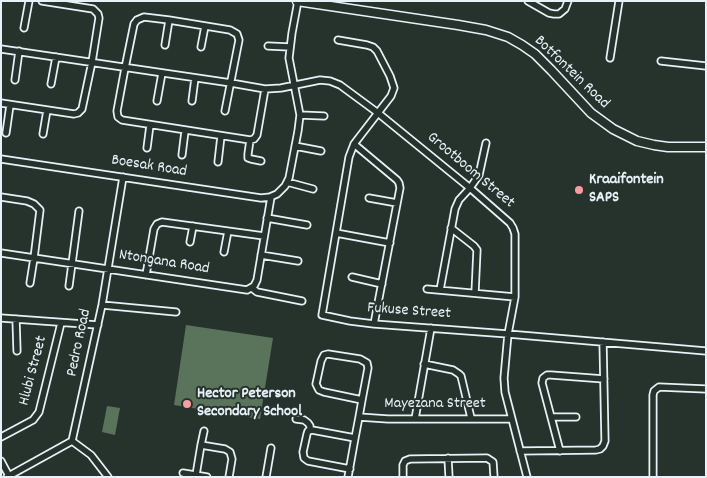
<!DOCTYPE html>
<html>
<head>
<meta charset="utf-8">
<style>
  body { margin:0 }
  #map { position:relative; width:707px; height:478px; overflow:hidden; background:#26332d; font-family:Dekko,sans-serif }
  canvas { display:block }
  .frame { position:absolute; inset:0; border:2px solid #e8f1f8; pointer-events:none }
</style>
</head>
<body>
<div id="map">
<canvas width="707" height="478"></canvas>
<div class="frame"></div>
</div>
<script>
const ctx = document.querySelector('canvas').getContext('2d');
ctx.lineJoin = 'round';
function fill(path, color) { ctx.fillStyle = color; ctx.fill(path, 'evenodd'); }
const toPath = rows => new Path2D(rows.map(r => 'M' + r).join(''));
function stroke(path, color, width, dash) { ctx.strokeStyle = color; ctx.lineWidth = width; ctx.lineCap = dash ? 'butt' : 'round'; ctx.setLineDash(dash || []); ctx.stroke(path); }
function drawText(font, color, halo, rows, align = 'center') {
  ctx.font = font + ' Dekko,sans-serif'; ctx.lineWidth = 4; ctx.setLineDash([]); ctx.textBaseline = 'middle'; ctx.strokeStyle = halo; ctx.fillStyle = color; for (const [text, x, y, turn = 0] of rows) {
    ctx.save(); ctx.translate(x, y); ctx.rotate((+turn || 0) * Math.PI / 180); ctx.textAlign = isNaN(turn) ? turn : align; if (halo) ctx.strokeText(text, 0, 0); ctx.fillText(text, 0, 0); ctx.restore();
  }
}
fill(toPath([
  [186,325,273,338,260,419,174,405],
  [107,406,120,408,115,435,102,432]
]), '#59745a');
const street = toPath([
  [528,1,549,13,554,14,559,14,565,9,568,1],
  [24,28,29,1],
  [338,40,367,45,373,47,377,51,390,76,394,88,391,96,354,144,349,157,322,315,350,321,374,324,508,334,706,351],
  [165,45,169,20],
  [268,46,290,47],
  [201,47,205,26],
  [1,49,231,83,265,89,281,88,320,80,330,81,340,85,378,113,470,188,510,223,513,228,515,234,515,297,508,334,504,378,505,392,527,477],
  [610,58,619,1],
  [661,61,706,66],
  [15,80,19,51],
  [51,84,56,57],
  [157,101,162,73],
  [192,101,195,78],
  [1,103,74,114,78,113,82,109,92,62,99,18,98,14,93,9,42,1],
  [225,111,239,40,237,34,230,30,169,20,144,17,137,20,134,24,125,68,117,111,118,117,122,120,250,140,254,139,257,135,265,89],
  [300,115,324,116],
  [6,133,10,105],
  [43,134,47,110],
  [250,140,248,154,248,158,251,159,261,161],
  [354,144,397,180,399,183,400,188,374,324],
  [295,146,321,151],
  [147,148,150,125],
  [182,155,185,131],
  [1,159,261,198,270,197,277,194,285,186,289,178,298,131,300,115,289,58,292,33,298,1],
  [218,162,221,136],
  [287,182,313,189],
  [1,197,27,201,34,204,40,210,34,258,30,283],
  [369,198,397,203],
  [267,218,307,225],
  [451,228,474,246,477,250,475,293],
  [336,233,390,243],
  [190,242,193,226],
  [224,252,228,231],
  [1,253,247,290,254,286,257,280,271,197],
  [261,255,298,261],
  [146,275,154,229,157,224,162,222,264,236],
  [352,277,382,284],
  [69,286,79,211],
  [252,288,257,292,302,301],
  [427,289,515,297],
  [440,290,455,209,459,200,470,188,479,175,486,143],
  [102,305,176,312],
  [1,318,98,325],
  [16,319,17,351],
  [424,364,453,370,459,374,461,376,471,418],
  [359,417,388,419,511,419],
  [551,417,576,417],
  [296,419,304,420,308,423,310,426,310,430],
  [415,419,431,328],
  [1,437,33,420,39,412,61,323],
  [72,441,91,455,108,477],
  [201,445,204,431],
  [520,451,596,450,600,449,603,446,605,441,603,342],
  [560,451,542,383,543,378,547,375,551,375,604,379],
  [448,458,449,477],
  [1,461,9,476],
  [350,469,308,461,304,458,303,452,307,434,308,431,312,430,355,438],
  [183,473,207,477],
  [196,475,201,445,225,449,230,452,232,459,229,477],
  [7,477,72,441,102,305,123,177],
  [266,477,271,448],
  [348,477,355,438,359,417,362,400,368,368,367,363,360,359,328,354,324,355,321,361,316,384,319,390,324,392,362,400],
  [403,477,403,465,405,461,410,459,487,458,493,462,494,477],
  [653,477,653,395,654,391,659,387,706,389]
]);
const secondary = toPath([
  [297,1,458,25,486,30,508,37,522,45,535,54,551,70,591,113,613,129,637,141,654,145,668,147,706,147]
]);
stroke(street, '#e8f1f8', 9);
stroke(secondary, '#e8f1f8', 11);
stroke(street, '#26332d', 5.5);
stroke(secondary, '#26332d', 8);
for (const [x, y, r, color] of [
  [579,190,5,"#ff9aa2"],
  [187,404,5,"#ff9aa2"]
]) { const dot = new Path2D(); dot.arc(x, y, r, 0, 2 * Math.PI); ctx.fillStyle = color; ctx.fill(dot); stroke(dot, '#26332d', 2); }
drawText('16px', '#e8f1f8', '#26332d', [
  ["Botfontein Road",571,73,44],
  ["Boesak Road",149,167,9],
  ["Grootboom Street",470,171,40],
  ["Ntongana Road",164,263,9],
  ["Fukuse Street",409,312,4],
  ["Pedro Road",80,343,-78],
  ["Hlubi Street",34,371,-75],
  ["Mayezana Street",435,405]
]);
drawText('bold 16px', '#e8f1f8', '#26332d', [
  ["Kraaifontein",589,181],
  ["SAPS",589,199],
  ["Hector Peterson",197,395],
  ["Secondary School",197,413]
], 'left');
</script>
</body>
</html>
